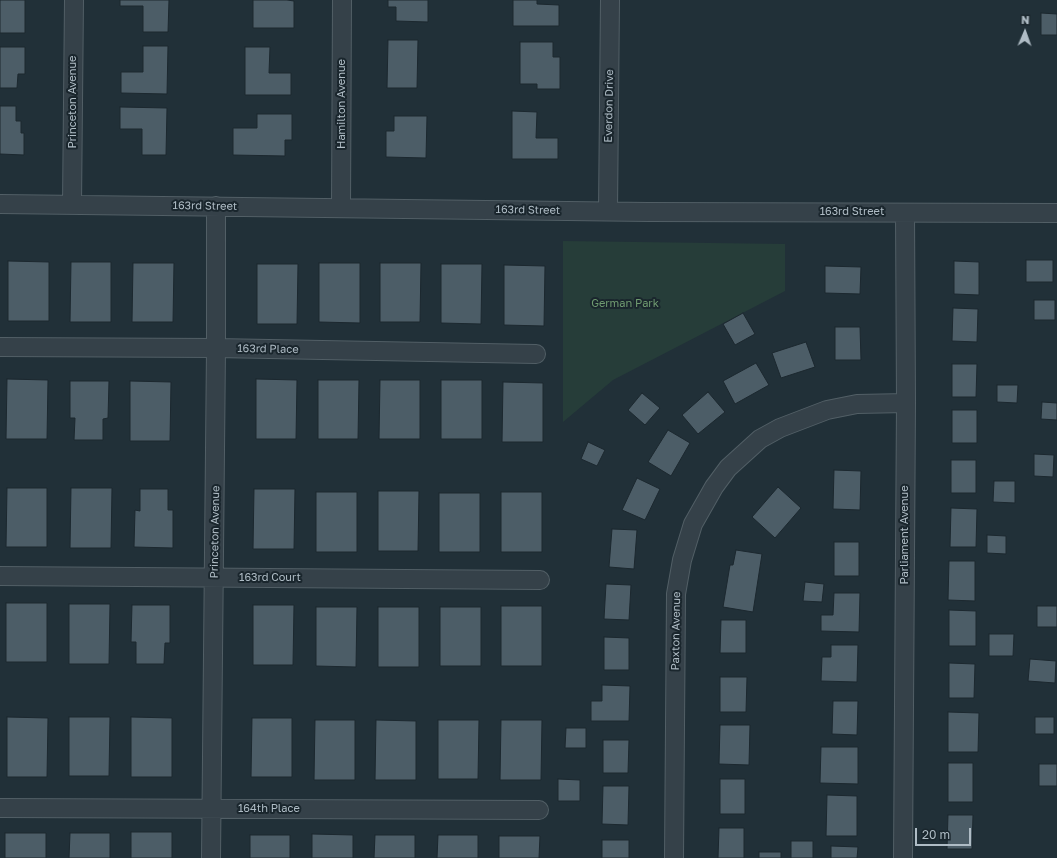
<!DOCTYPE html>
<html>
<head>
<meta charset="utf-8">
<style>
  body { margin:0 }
  #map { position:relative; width:1057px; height:858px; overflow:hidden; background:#213038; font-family:"Golos Text",sans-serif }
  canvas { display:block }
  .north { position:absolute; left:1005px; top:12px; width:40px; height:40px; -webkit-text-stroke:3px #1a262d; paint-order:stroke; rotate:2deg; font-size:11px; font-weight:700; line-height:16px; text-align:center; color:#afbcc5 }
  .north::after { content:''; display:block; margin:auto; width:14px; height:18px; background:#afbcc5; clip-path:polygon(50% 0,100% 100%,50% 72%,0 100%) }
  .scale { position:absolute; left:915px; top:828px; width:56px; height:18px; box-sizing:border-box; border:2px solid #afbcc5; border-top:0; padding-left:5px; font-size:12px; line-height:14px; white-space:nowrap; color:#afbcc5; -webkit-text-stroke:3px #1a262d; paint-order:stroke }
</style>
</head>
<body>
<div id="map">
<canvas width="1057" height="858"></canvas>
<div class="north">N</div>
<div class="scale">20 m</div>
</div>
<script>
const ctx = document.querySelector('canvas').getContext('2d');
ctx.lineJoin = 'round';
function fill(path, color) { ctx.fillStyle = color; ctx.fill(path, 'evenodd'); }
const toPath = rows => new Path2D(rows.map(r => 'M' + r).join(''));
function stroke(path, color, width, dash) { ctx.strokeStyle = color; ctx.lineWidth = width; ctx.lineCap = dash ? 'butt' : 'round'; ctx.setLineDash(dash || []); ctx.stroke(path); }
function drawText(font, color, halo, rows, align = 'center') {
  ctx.font = font + ' "Golos Text",sans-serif'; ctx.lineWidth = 4; ctx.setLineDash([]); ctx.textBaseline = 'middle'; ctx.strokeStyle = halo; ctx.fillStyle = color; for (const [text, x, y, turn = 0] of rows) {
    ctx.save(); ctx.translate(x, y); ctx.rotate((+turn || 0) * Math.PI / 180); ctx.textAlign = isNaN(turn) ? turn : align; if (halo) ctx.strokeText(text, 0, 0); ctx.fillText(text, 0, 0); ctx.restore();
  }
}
fill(toPath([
  [563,241,785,244,785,291,613,380,563,422]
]), '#263d39');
const building = toPath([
  [0,0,25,0,25,33,0,33,0,0],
  [120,0,169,0,168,32,143,32,143,6,120,6,120,0],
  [253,0,287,0,294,1,294,28,253,28,253,0],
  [388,0,428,0,428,22,396,21,396,7,388,7,388,0],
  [513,0,537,0,537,4,559,5,559,26,513,26,513,0],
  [1041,13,1057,14,1057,35,1041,35,1041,13],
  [388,40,418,40,417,88,387,88,388,40],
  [520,42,553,42,553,57,560,57,560,89,537,89,537,84,520,84,520,42],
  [143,46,168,46,167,94,121,93,121,72,143,72,143,46],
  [0,47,25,47,25,74,18,74,17,88,0,88,0,47],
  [245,47,270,47,269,73,291,73,291,95,245,95,245,47],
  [0,106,16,106,16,121,21,121,21,133,24,133,24,155,0,154,0,106],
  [120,107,167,108,166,155,142,155,142,129,120,129,120,107],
  [512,111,537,112,536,138,558,138,558,159,512,159,512,111],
  [257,114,292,114,292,140,285,140,285,156,233,155,233,128,257,128,257,114],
  [394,116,427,116,426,158,386,157,386,131,394,131,394,116],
  [1026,260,1053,260,1053,282,1026,282,1026,260],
  [8,261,49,262,49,321,8,321,8,261],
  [954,261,979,262,979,295,954,294,954,261],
  [71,262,111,262,111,322,70,322,71,262],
  [133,263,174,263,173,322,132,322,133,263],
  [319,263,360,263,360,323,319,322,319,263],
  [380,263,421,263,420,322,380,322,380,263],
  [257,264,298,264,297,324,257,324,257,264],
  [441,264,482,264,481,324,441,323,441,264],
  [504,265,545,266,544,326,504,325,504,265],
  [825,266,861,267,860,294,825,293,825,266],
  [1034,300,1055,300,1055,320,1034,320,1034,300],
  [953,308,978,309,977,342,952,341,953,308],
  [743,313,755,334,735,345,723,324,743,313],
  [835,327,860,327,861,360,835,360,835,327],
  [806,342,815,367,781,378,772,353,806,342],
  [756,363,769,385,735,404,723,381,756,363],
  [952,364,977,364,976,397,952,397,952,364],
  [7,379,48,380,47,439,6,439,7,379],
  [256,379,297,380,296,439,256,439,256,379],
  [318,380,359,380,358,439,318,439,318,380],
  [380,380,420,380,420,439,379,439,380,380],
  [441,380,482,380,482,439,441,439,441,380],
  [70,381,109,381,108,418,103,419,103,440,74,440,75,418,70,418,70,381],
  [130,381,171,382,170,441,130,441,130,381],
  [503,382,543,383,543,442,502,442,503,382],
  [997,385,1018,385,1017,403,997,402,997,385],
  [708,392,725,412,698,434,682,415,708,392],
  [642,393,660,408,645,425,628,410,642,393],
  [1042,402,1057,403,1057,420,1041,419,1042,402],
  [952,410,977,410,977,443,952,443,952,410],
  [668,430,690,443,671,476,648,462,668,430],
  [588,442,605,450,597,466,581,459,588,442],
  [1034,454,1054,455,1053,477,1034,476,1034,454],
  [951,460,976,460,976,493,951,493,951,460],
  [834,470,861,471,860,510,833,509,834,470],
  [637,478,660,489,645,520,622,510,637,478],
  [994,481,1015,481,1015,503,993,502,994,481],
  [778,487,801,508,775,538,752,517,778,487],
  [7,488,47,488,47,547,6,547,7,488],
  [71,488,112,488,111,548,70,548,71,488],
  [140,489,168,489,168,510,173,510,173,548,134,547,135,510,140,511,140,489],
  [254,489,295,489,294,549,253,549,254,489],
  [378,491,419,491,418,551,378,551,378,491],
  [316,492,357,492,357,552,316,552,316,492],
  [501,492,542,492,542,552,501,552,501,492],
  [439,493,480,493,480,552,439,552,439,493],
  [951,508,977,509,976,547,950,547,951,508],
  [612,529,637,530,634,569,609,567,612,529],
  [987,535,1006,536,1006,554,987,553,987,535],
  [834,542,859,542,859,576,834,576,834,542],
  [736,550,762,554,753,612,723,607,730,565,733,565,736,550],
  [949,561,975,561,975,601,948,600,949,561],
  [805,582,824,584,822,602,803,601,805,582],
  [606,584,631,585,629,620,604,619,606,584],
  [834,593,860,593,859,632,821,631,821,615,833,615,834,593],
  [6,603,47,603,47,662,6,662,6,603],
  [69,604,110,604,109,664,69,664,69,604],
  [132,605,170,605,170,643,165,643,164,664,136,664,136,642,131,642,132,605],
  [253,605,294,605,293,665,253,665,253,605],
  [501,606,542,606,542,666,501,666,501,606],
  [1037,606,1057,606,1057,627,1037,627,1037,606],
  [316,607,357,607,356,667,316,666,316,607],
  [378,607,419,607,419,667,378,667,378,607],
  [440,607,481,607,481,666,440,666,440,607],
  [949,610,976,611,976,646,949,646,949,610],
  [721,620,746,620,746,653,720,653,721,620],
  [989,634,1014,634,1013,656,989,656,989,634],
  [604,637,629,638,629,670,604,670,604,637],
  [831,645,858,645,857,682,821,681,822,657,831,657,831,645],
  [1030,659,1056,661,1055,683,1028,681,1030,659],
  [949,663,975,664,974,698,949,698,949,663],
  [720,677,747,677,746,712,720,712,720,677],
  [602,685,630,686,629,721,591,721,591,701,602,701,602,685],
  [833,701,858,701,857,735,832,734,833,701],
  [948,712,979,713,978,752,948,752,948,712],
  [7,717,48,718,47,777,7,777,7,717],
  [69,717,110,717,109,776,69,776,69,717],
  [131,717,172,718,172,777,131,777,131,717],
  [1035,717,1054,717,1054,734,1035,734,1035,717],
  [252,718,292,718,292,777,251,777,252,718],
  [315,720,355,720,355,780,314,780,315,720],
  [376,720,416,721,416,780,375,780,376,720],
  [438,720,479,720,478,779,438,779,438,720],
  [501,720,542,720,541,780,500,780,501,720],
  [720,725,750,725,749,765,719,764,720,725],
  [566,728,586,728,586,748,565,748,566,728],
  [603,740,629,740,628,773,603,773,603,740],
  [821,747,858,747,858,784,820,783,821,747],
  [948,763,973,763,973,802,948,802,948,763],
  [1039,764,1057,764,1057,786,1039,786,1039,764],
  [558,779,580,780,580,801,558,801,558,779],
  [720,779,745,779,745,814,720,814,720,779],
  [603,786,629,786,628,825,602,824,603,786],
  [827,795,857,796,857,836,826,836,827,795],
  [948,815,973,815,972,849,947,849,948,815],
  [719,828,744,828,744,858,718,858,719,828],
  [131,832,172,832,172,858,131,858,131,832],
  [5,833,46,833,46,858,5,858,5,833],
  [70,833,110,833,110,858,69,858,70,833],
  [312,834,353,835,353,858,312,858,312,834],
  [250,835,290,835,290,858,250,858,250,835],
  [375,835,415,835,415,858,374,858,375,835],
  [438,835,478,835,478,858,437,858,438,835],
  [499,836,540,836,539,858,499,858,499,836],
  [602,840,629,840,629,858,602,858,602,840],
  [791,841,813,841,813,858,791,858,791,841],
  [831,846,858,847,857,858,831,858,831,846],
  [759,852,781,852,781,858,759,858,759,852]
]);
fill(building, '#4c5d67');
stroke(building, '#1c282f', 1);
const minor = toPath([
  [0,204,648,212,1057,213],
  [72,205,74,0],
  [341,208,342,0],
  [608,211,610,0],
  [0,347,216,348,536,354],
  [0,576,540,580],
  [0,808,539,810],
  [211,858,216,348,216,206],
  [674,858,676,594,682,560,693,524,714,487,728,468,760,439,780,428,827,410,857,404,906,403],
  [903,858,906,403,905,213]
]);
stroke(minor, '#525f66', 20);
stroke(minor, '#354149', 18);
drawText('11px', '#afbcc5', '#1a262d', [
  ["Princeton Avenue",73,102,-90],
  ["Hamilton Avenue",342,104,-90],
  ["Everdon Drive",609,106,-89],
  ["163rd Street",205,206,1],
  ["163rd Street",528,210,1],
  ["163rd Street",852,212],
  ["163rd Place",268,349,1],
  ["Princeton Avenue",215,532,-89],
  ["Parliament Avenue",905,535,-90],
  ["163rd Court",270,578],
  ["Paxton Avenue",676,631,-89],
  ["164th Place",269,809]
]);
drawText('11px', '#6f9a70', '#1a262d', [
  ["German Park",625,304]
]);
</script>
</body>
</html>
